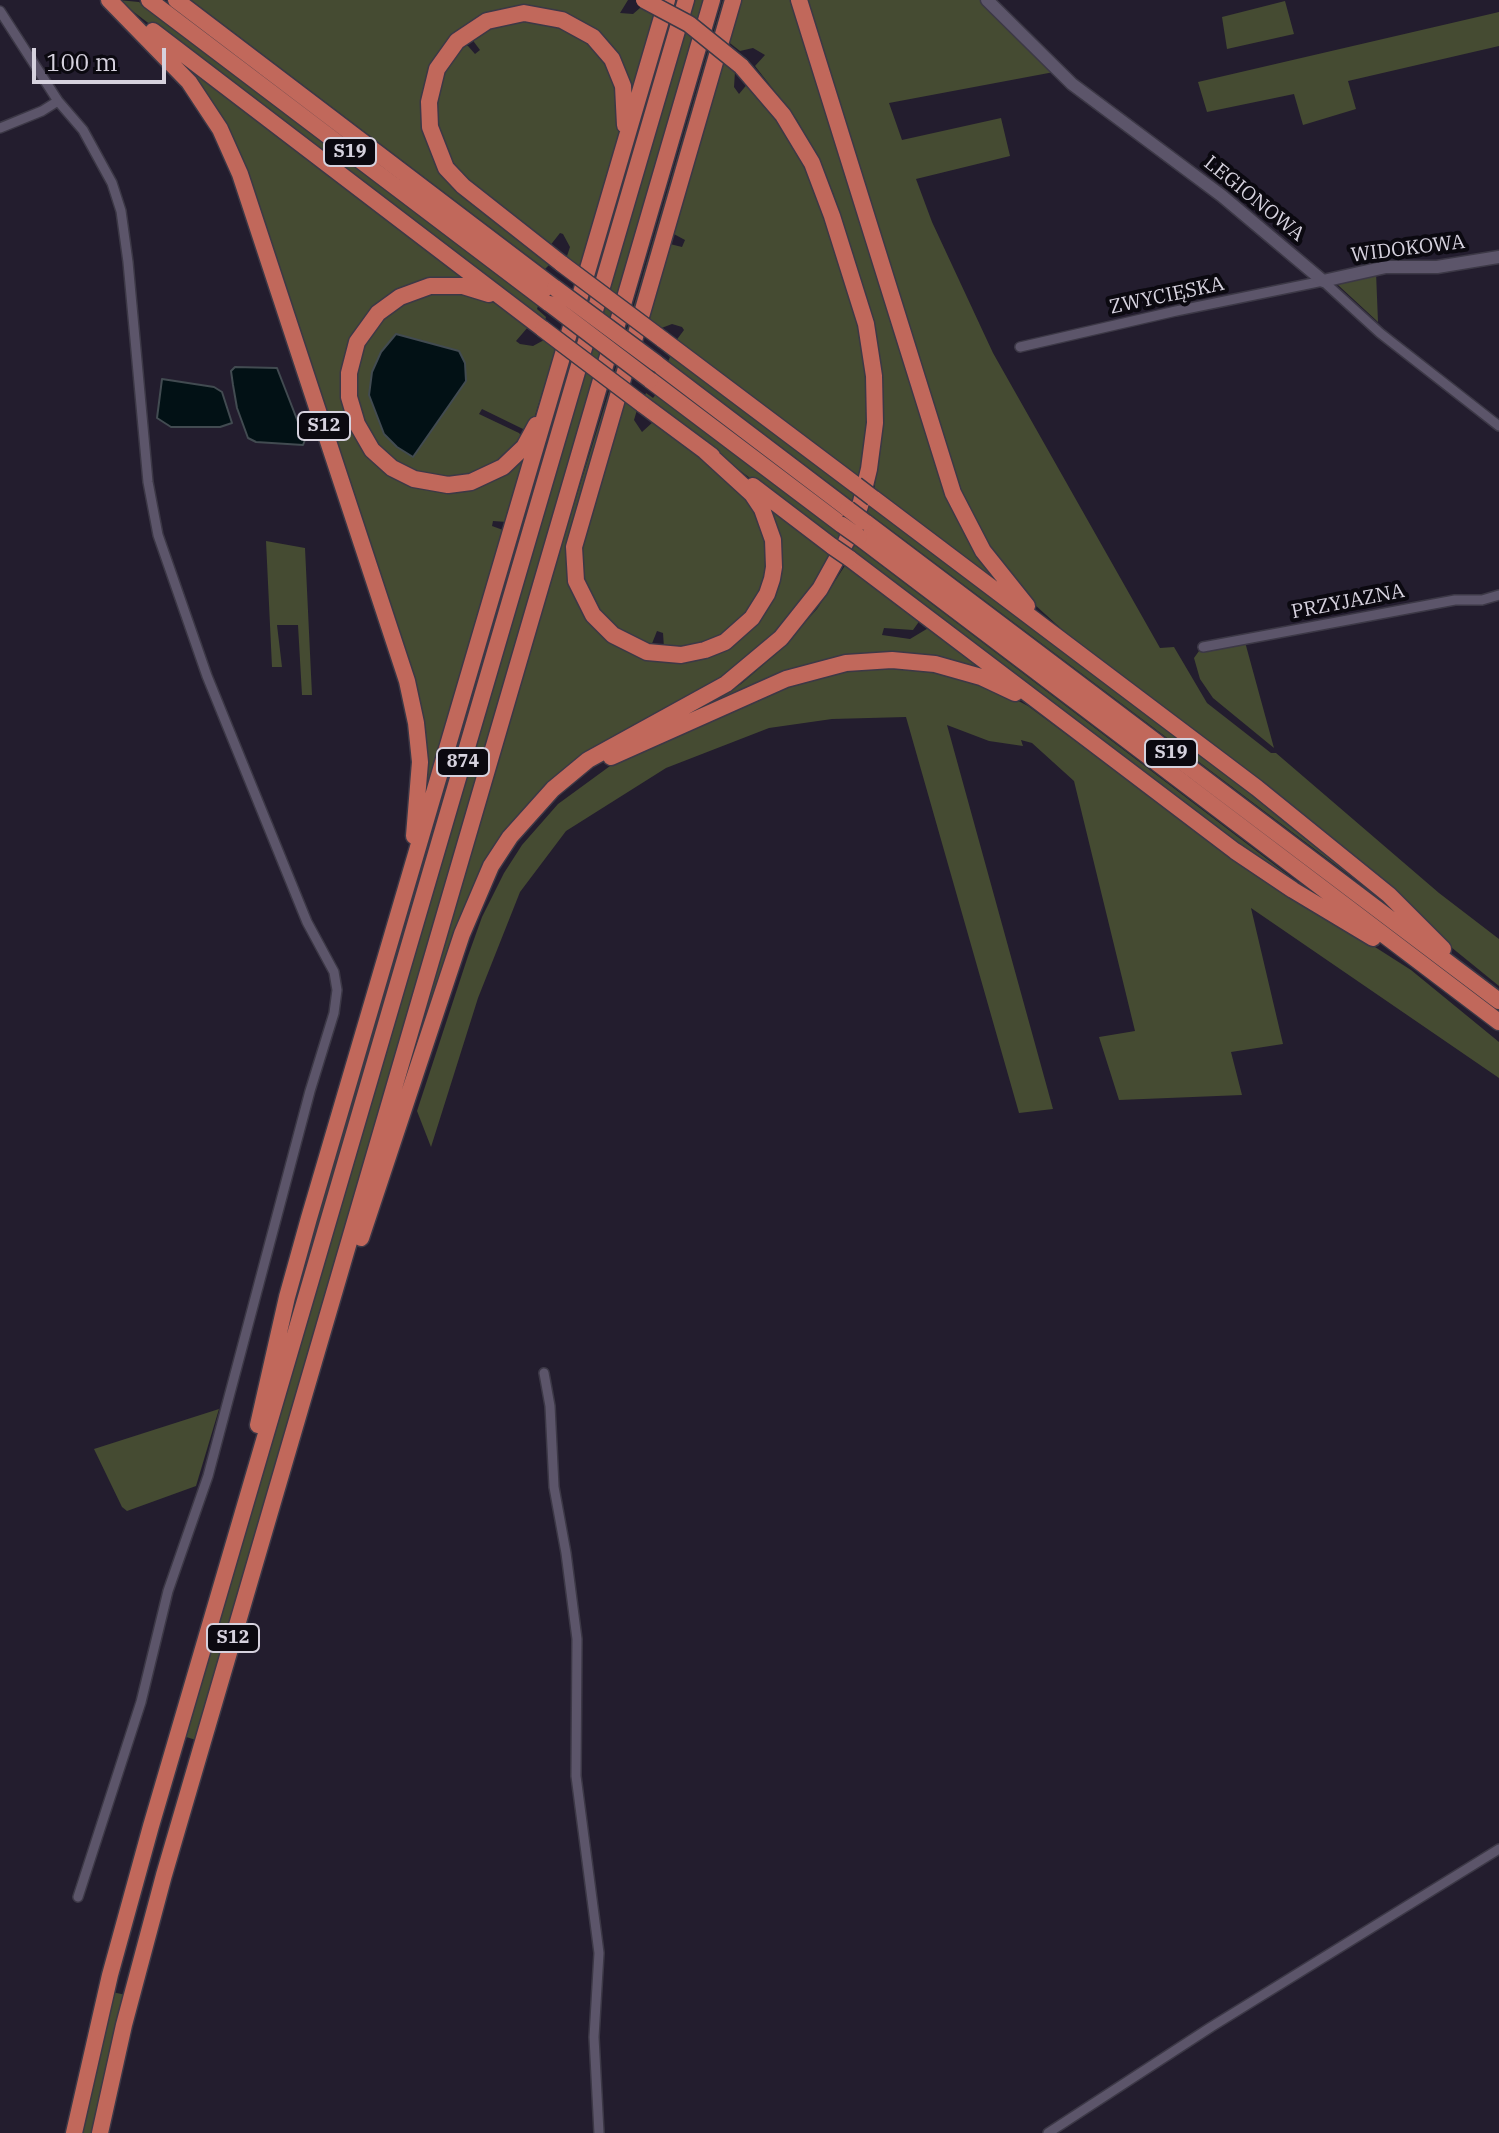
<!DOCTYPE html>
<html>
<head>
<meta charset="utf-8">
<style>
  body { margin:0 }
  #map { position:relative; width:1499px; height:2133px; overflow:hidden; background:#231d2e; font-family:"IBM Plex Serif",serif }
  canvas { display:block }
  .scale { position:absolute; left:32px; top:48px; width:134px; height:36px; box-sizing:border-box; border:4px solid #d6d2de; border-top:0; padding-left:10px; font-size:24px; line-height:28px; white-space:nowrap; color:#d6d2de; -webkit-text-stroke:6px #0b0910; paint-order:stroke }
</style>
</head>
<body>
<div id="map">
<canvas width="1499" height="2133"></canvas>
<div class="scale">100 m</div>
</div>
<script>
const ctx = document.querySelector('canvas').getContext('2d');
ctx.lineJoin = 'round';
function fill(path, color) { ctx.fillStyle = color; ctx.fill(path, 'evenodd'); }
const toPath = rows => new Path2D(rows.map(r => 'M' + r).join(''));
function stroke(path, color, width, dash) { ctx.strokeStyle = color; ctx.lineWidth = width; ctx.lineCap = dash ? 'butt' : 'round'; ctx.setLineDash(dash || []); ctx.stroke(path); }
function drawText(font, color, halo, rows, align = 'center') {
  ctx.font = font + ' "IBM Plex Serif",serif'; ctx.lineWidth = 8; ctx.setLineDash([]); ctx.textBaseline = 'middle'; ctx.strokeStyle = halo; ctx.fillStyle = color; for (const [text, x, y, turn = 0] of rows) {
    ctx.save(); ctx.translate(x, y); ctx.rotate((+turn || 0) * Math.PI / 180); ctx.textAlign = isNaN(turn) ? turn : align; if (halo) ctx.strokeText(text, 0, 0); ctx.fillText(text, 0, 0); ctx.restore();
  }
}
fill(toPath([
  [118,0,139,2,538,306,537,309,546,317,544,324],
  [191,0,628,0,620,13,633,14,640,8,657,16,632,104,616,58,523,8,443,51,430,146,561,268,559,272,549,265,545,269],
  [691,0,708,0,196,1740,183,1736],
  [723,0,729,0,569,550,614,641,704,655,769,598,765,501,834,555,790,619,751,659,690,699,616,735,579,760,517,819,393,1122,538,620,607,398],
  [738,0,796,0,938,463,1010,596,874,493,883,407,881,367,874,320,833,193,822,166,797,120,755,66,765,55,753,48,740,51,726,40],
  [806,0,980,0,1016,33,1054,72,889,103,902,140,1001,118,1010,156,916,179,932,222,993,353,1160,648,1174,647,1207,703,1271,753,1276,753,1439,893,1499,939,1499,986,1078,644,1034,604,1003,568,980,533,961,493],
  [1285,1,1294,34,1227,49,1222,17],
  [1499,12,1499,46,1348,81,1356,109,1303,125,1294,94,1207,112,1198,82],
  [518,18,576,31,602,54,617,84,622,116,619,132,580,269,566,259,570,247,563,234,560,233,549,247,465,182,440,143,434,113,443,71,462,45,468,46,475,54,480,50,474,42,474,35],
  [663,38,568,374,504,580,458,749,283,1347,288,1316],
  [177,56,477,284,399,292,346,365,364,446,444,489,529,449,507,522,493,521,492,526,503,530,424,810,425,764,224,124,208,97],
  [720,58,735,72,734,87,739,94,749,82,760,94,804,163,824,212,864,345,869,412,862,474,859,474,858,481,675,342,684,330,682,327,672,324,659,329,644,318,670,244,682,247,685,240,672,233],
  [1376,272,1378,322,1338,285],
  [451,291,482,297,500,306,528,327,516,341,520,344,533,346,544,340,556,349,532,425,523,429,482,409,479,414,519,433,522,437,522,443,486,470,454,479,426,476,397,464,373,442,357,409,354,374,370,331,377,321,415,296],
  [661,342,1335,855,1414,924,668,362,670,357,659,348],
  [646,393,653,398,656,394,1334,910,1266,868,644,398],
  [622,398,637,410,634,420,642,432,653,422,729,479,754,507,766,535,768,556,765,576,760,595,751,611,727,634,697,647,664,648,663,633,657,631,651,646,618,631,594,605,583,579,581,541],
  [266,541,305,548,312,695,302,695,298,625,277,625,282,667,272,667],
  [846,564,918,618,918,623,913,630,884,628,882,635,910,639,930,627,998,678,881,656,687,716,741,684,778,652,817,609],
  [1245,642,1274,748,1213,698,1200,679,1194,658,1199,651],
  [917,666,996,689,1028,706,1220,848,1411,970,1499,1042,1499,1078,1251,908,1283,1044,1231,1052,1242,1095,1119,1100,1099,1037,1135,1031,1074,781,1032,743,1021,740,1023,746,989,741,947,725,1053,1109,1019,1113,906,717,832,719,769,728,666,768,566,831,520,892,478,998,431,1147,417,1111,468,956,482,917,504,873,522,845,558,804,621,758,781,687,842,669],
  [219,1409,196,1486,127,1511,122,1507,94,1449],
  [112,1992,126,1995,96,2133,81,2133]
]), '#454b32');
const water = toPath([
  [396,334,459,351,465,363,466,381,413,457,397,447,384,434,369,395,372,372,381,352,396,334],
  [235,367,277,368,305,440,303,445,256,442,248,438,237,408,233,385,231,371,235,367],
  [162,379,214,387,222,392,232,423,220,427,171,427,157,418,162,379]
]);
fill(water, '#021115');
stroke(water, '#424b51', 2);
const street = toPath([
  [0,11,58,101,83,130,112,183,121,211,128,262,148,482,158,535,207,676,307,922,334,972,337,990,334,1013,310,1091,208,1476,168,1591,141,1702,78,1897],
  [0,128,42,111,58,101],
  [1020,347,1176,311,1323,281,1380,333,1499,426],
  [1203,647,1455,600,1482,600,1499,595],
  [544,1373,550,1406,554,1487,566,1553,577,1639,576,1776,599,1953,594,2037,599,2133],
  [1048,2133,1211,2027,1499,1849]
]);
const secondary = toPath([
  [987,0,1072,84,1222,196,1323,281,1386,267,1437,267,1499,257]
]);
const highway = toPath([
  [109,0,189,82,220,129,240,174,407,681,416,723,420,762,414,836],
  [149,0,550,304],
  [176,0,555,288],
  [799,0,953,493,983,551,1027,606],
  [153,31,543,329],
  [562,264,463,186,446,168,430,127,429,102,437,69,457,41,487,21,524,13,562,20,593,37,612,59,623,86,625,125],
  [489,294,463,286,430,286,400,297,378,313,357,342,349,373,349,397,357,424,372,450,392,468,414,479,448,485,471,482,503,467,524,447,536,425],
  [662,339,856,485],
  [656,363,848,509],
  [650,380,842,525],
  [642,404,712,456],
  [705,451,752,494,762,509,773,540,774,567,772,579,767,594,752,618,725,642,705,650,681,655,647,652,613,635,593,615,576,581,574,547,733,0],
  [753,486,833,547],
  [873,498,1257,788,1389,895,1443,949],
  [865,522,1499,1001],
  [859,537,1499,1022],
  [849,558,1235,851,1293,890,1373,938],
  [611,757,786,679,846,663,892,660,935,664,981,677,1015,693],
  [361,1238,462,934,491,866,510,837,553,789,588,760,726,684,781,638,820,589,846,542,860,506,869,469,875,423,874,376,866,324,832,216,812,163,783,115,741,66],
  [258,1425,287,1297,309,1218,667,0],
  [74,2133,110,1975,151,1826,686,0],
  [100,2133,124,2025,164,1875,712,0]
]);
stroke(street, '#3c3846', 12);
stroke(secondary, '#3c3846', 15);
stroke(highway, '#3c3846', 19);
stroke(street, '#5c556a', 9);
stroke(secondary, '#5c556a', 12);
stroke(highway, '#c1685b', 16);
const highwayBridge = toPath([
  [644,0,689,24,741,66],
  [562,264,662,339],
  [555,288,656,363],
  [550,304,650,380],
  [543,329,642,404],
  [856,485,873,498],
  [848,509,865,522],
  [842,525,859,537],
  [833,547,849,558]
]);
stroke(highwayBridge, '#3c3846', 19, []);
stroke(highwayBridge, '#c1685b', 16);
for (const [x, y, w] of [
  [350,152,52],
  [324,426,52],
  [1171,753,52],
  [463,762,52],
  [233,1638,52]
]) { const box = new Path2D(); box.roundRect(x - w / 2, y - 14, w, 28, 6); ctx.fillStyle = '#0b0910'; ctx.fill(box); stroke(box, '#d6d2de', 2); }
drawText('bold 18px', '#d6d2de', null, [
  ["S19",350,152],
  ["S12",324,426],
  ["S19",1171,753],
  ["874",463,762],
  ["S12",233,1638]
]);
drawText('20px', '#d6d2de', '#0b0910', [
  ["LEGIONOWA",1254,199,39],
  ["WIDOKOWA",1408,249,-7],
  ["ZWYCIĘSKA",1167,296,-12],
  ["PRZYJAZNA",1348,602,-11]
]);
</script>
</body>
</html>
